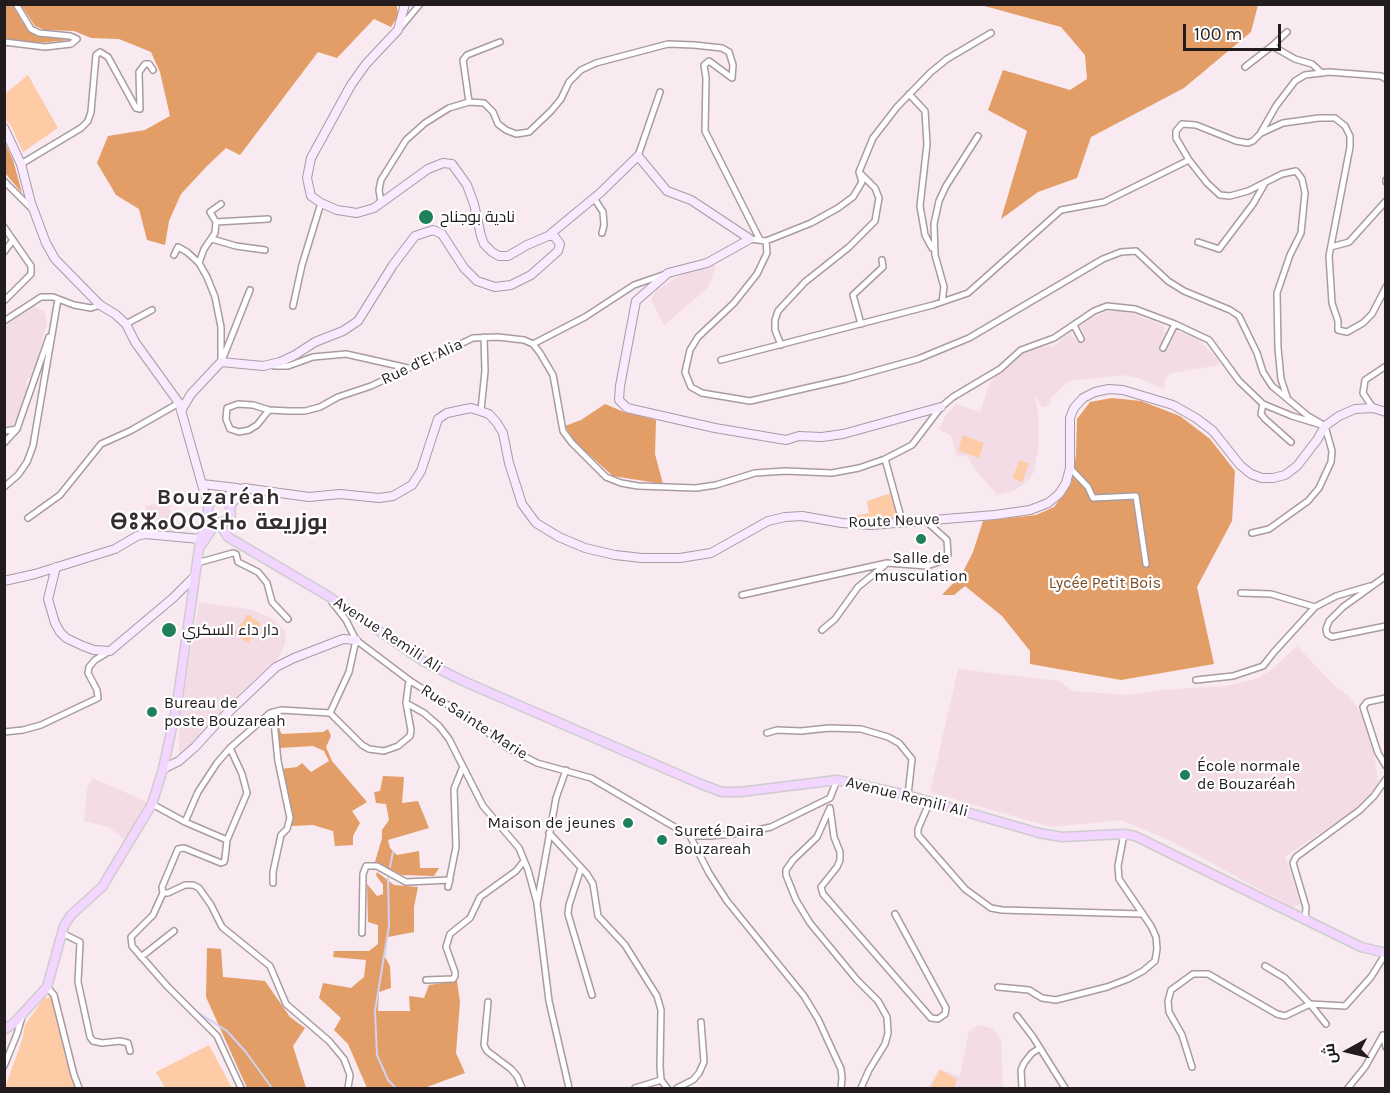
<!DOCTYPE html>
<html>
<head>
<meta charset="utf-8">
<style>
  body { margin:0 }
  #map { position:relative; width:1390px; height:1093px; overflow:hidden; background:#f9e9f0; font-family:Karla,Cairo,sans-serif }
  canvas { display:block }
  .frame { position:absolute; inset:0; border:6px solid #221c1f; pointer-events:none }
  .north { position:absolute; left:1318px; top:1021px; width:60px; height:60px; -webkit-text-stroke:4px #fff; paint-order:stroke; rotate:262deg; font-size:16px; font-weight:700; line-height:24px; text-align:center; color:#221c1f }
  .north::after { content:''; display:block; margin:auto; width:21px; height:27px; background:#221c1f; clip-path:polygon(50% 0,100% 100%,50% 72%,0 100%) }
  .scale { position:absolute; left:1183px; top:24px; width:98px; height:27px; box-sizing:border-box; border:3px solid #221c1f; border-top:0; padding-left:8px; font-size:18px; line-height:21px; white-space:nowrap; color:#221c1f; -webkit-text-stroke:4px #fff; paint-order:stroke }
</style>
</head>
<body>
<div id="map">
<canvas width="1390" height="1093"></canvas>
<div class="frame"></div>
<div class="north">ش</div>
<div class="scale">100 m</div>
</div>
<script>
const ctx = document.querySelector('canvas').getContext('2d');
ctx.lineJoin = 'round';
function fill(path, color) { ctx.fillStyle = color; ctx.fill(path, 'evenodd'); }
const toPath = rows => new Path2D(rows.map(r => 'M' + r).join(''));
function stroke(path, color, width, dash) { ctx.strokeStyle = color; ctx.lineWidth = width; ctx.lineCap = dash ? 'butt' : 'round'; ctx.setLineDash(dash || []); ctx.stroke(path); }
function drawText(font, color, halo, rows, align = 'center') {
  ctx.font = font + ' Karla,Cairo,"Noto Sans Tifinagh",sans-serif'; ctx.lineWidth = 4.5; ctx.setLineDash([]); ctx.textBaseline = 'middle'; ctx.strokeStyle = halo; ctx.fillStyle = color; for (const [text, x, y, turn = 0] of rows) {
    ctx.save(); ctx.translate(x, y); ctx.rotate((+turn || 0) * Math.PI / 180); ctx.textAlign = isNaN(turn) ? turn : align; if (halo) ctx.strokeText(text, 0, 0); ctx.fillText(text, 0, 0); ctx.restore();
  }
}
fill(toPath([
  [716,265,708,288,664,325,651,299,657,290,689,270],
  [34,306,44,311,47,322,32,376,28,378,26,382,27,389,18,416,12,426,5,424,4,322,11,316],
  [1123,310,1164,326,1164,332,1170,333,1172,329,1196,338,1219,360,1219,365,1171,373,1165,379,1164,389,1138,378,1122,375,1068,381,1051,398,1049,406,1042,407,1035,395,1038,412,1039,446,1034,472,1027,482,1013,491,997,495,978,473,966,455,957,457,951,436,939,429,946,415,956,404,980,412,989,385,1002,365,1024,351,1040,346,1043,347,1054,346,1070,333,1077,342,1085,337,1080,326,1092,317,1109,311],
  [169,500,170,511,174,512,176,532,145,531,146,506],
  [199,602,253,610,272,619,284,630,286,637,284,646,270,674,179,761,179,724],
  [1297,646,1334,685,1350,697,1363,717,1374,755,1378,782,1371,796,1361,805,1285,857,1301,904,1292,907,1171,841,1121,820,1051,827,930,792,958,669,1059,681,1072,691,1129,695,1162,690,1225,686,1253,680,1270,671],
  [92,778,152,804,130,841,121,837,109,827,84,821,87,790],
  [979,1025,994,1029,1001,1040,1003,1088,928,1088,939,1069,960,1076,969,1031]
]), '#f4dce6');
fill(toPath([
  [28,75,58,128,23,152,12,128,5,118,5,94],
  [963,435,984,443,979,458,958,450],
  [1020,460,1029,464,1022,482,1012,478],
  [891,493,896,511,895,517,871,521,852,521,852,516,869,513,867,501],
  [248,614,261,624,248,643,234,634],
  [52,997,77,1088,5,1088,22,1040,25,1025,44,998],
  [209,1045,232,1088,165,1088,156,1072],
  [940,1070,957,1079,954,1088,930,1088]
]), '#fdcba6');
fill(toPath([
  [4,5,13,5,22,22,36,36,71,40,38,43,5,39],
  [397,5,398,16,391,27,374,19,337,58,318,52,240,155,226,148,207,166,181,194,169,221,165,245,147,240,139,209,116,195,97,163,108,136,145,130,170,116,160,72,151,52,119,39,91,38,74,31,45,30,35,26,21,5],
  [981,5,1258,5,1251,32,1184,88,1091,137,1077,178,1038,192,1001,219,1027,131,988,110,1003,70,1070,90,1087,79,1085,55,1061,27],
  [4,141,13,160,22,193,5,173],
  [1112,398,1141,401,1180,416,1210,439,1235,471,1232,521,1197,587,1214,664,1121,680,1030,664,1030,651,1002,616,965,586,954,595,942,595,962,574,973,552,983,521,1036,515,1054,507,1071,484,1076,455,1077,419,1090,402],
  [605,404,624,412,656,420,655,454,663,484,613,476,575,442,565,426,581,420],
  [276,718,279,718,280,731,282,734,323,732,328,729,331,736,326,747,332,761,367,802,352,811,360,823,353,836,353,845,335,846,333,831,313,825,291,826,292,814,281,769,297,767,302,763,311,772,329,761,324,751,313,746,280,748],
  [383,776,404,777,402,803,418,801,429,828,388,840,390,848,397,855,419,851,420,868,439,868,434,876,402,875,375,862,382,838,382,830,389,820,386,804,376,803,374,792,380,791],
  [377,872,394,885,418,887,414,907,414,932,388,937,385,957,390,966,391,988,379,992,378,1011,410,1011,409,996,424,998,429,985,457,981,460,1002,456,1053,465,1073,424,1088,367,1088,348,1044,334,1030,341,1018,319,998,323,983,351,988,364,977,366,960,333,957,334,951,369,951,378,944,378,925,368,922,367,884,377,896,383,894,383,885,376,875],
  [207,948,221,949,223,977,265,981,290,1017,305,1028,293,1046,306,1088,247,1088,206,997]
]), '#e39d66');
stroke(toPath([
  [390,867,393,852],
  [388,878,389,926,375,1011,377,1055,388,1080,396,1088],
  [194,1010,227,1031,245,1051,272,1088]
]), '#d0d3f3', 2);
const street = toPath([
  [400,28,420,4],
  [4,42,45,47,71,44,77,39,70,36,39,33,31,29,16,4],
  [1272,46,1287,32],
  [1245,67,1272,46,1295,59,1312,64,1322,73],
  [909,94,925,111,927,144,920,206,925,235,932,248],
  [469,102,463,60,467,55,500,42],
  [1261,133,1283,123,1319,118,1335,118,1345,126,1350,136,1350,147,1329,256,1332,303,1338,321,1338,330,1347,332,1363,323,1372,314,1386,287],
  [638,156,660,92],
  [21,164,81,128,88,121,91,112,96,55,100,52,108,57,136,108,140,109,139,72,145,64,149,64,153,70],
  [1386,180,1386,182],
  [4,181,32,209],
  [594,198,603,212,604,225,602,233],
  [381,202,379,190,381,180,406,140,425,123,449,108,469,102,484,103,493,112,498,124,506,130,516,134,529,132,551,111,561,99,569,82,581,70,596,63,668,44,694,45,722,48,729,52,733,65,732,78,709,61,704,65,706,78,705,131,760,240],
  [216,222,268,219],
  [4,227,31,266,31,274,4,301],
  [212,239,236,246,265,250],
  [750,239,766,241,811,223,838,208,853,197,862,182,859,172,873,138,897,107,931,72,947,59,991,33],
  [766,241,767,253,757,274,734,303,698,337,690,350,685,372,691,387,702,393,750,401,846,379,918,359,969,338,1103,259,1121,252,1136,251,1168,281,1184,291,1230,310,1239,316,1257,353,1263,372,1272,386,1308,416,1325,426,1332,451,1331,462,1319,488,1308,501,1269,529,1252,533],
  [1198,242,1219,249,1253,204,1264,185],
  [1331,247,1349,242,1386,201],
  [4,252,13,240],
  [174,255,178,247,187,252,199,263,207,277,215,297,221,327,221,362],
  [199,263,204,249,215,233,216,222,210,212,221,204],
  [942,302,944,287,935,255,934,224,939,201,946,186,978,136],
  [293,306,302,265,321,203],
  [4,321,41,297,53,297,74,305,91,308,100,305],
  [126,324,152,310],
  [861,324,853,295,883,267,882,260],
  [1074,325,1081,339],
  [533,344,585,317,634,285,663,275],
  [781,345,775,330,775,320,778,311,805,282,849,247,875,221,879,198,875,188,860,173],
  [1163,348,1175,324],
  [223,358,250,290],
  [721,360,933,305,968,293,1061,210,1104,202,1189,160],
  [274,366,288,366,313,357,346,354,408,368],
  [1287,397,1281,379,1278,348,1277,293,1290,255,1301,233,1305,193,1302,179,1296,171,1282,174,1248,191,1230,196,1220,195,1207,183,1189,160,1176,138,1176,131,1182,124,1196,125,1236,141,1248,143,1253,141,1260,134,1276,106,1295,81,1305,75,1329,72,1381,76,1386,79],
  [1263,404,1261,414,1265,419,1291,442],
  [1373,408,1363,393,1365,380,1386,366],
  [269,410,257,425,249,430,239,432,230,429,226,419,227,408,238,404,253,405,269,410,289,411,305,411,320,407,338,397,371,386,473,338,498,337,524,340,533,344,540,353,553,375,563,431,572,443,606,477,621,483,638,486,696,488,716,485,755,473,785,471,832,473,859,468,885,459,912,445,941,407,953,397,1000,369,1021,350,1054,338,1094,311,1107,306,1135,309,1175,324,1209,340,1239,381,1263,404,1292,416,1325,426],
  [481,410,485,371,484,337],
  [4,431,17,429,49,337],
  [4,443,17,429],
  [885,459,902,521],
  [1070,468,1088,487,1093,498,1136,496,1146,564],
  [4,487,18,475,27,462,33,446,58,299],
  [28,518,60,495,101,444,130,431,179,403],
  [197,563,233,553,236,554,238,562,258,572,267,583,272,602,288,619],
  [1386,576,1343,607,1329,621,1326,629,1327,634,1332,637,1386,626],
  [1241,593,1271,594,1315,607],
  [742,595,887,563,927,566,939,562,948,555,947,540,926,521],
  [332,602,346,620,356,640,409,680,470,719,508,748,537,763,591,778,690,836,710,836,744,833,771,827,830,798,837,780],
  [822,630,835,619,858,587,885,565],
  [409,680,406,703,424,713,439,726,449,739,483,806,519,848,528,870,537,903],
  [1196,680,1233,676,1263,666,1274,652,1315,607,1336,596,1370,586],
  [1386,698,1367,702,1363,707,1378,753,1386,766],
  [273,712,278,761,290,818,287,829,281,835,273,872,273,883],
  [330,713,349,672,356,640],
  [4,732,23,730,41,725,98,698,97,690,88,673,89,667,95,660,108,652],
  [767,733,777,730,801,731,829,728,861,729,888,737,899,743,912,759,908,795],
  [566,770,556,798,537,904,549,1001,569,1088],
  [930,801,918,829,918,835,965,889,991,908,1002,910,1141,914],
  [152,804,185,822,227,840,247,793,242,774,230,748],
  [830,808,834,837,840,852,840,860,837,867,821,887,823,894,931,1018,938,1019,945,1014,946,1008,895,914],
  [829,810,817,837,793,860,786,870,786,875,796,900,810,923,857,980,878,1001,887,1017,888,1033,885,1044,869,1070,861,1088],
  [185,822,198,792,217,763,230,748,270,713,281,710,330,713,362,745,369,749,384,751,398,746,410,736,411,730,406,703],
  [549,833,587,874,593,884,598,916,625,945,657,996,661,1010,660,1066,661,1080,667,1088],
  [690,836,709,873,727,901,804,996,818,1019,841,1069,842,1078,841,1088],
  [227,840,225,858,224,862,221,863,184,848,178,849,162,887,163,893,168,893,185,885,193,885,199,888,211,905,222,927,270,966,286,1004,329,1041,344,1059,350,1075,348,1088],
  [581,868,569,905,568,914,592,995],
  [448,887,456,847,454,789,462,769],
  [163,893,153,915,131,937,132,946,167,986,217,1036,241,1088],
  [1305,921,1306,907,1293,863,1296,857,1360,810,1374,796,1386,779],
  [62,933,80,942,78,982,90,1037,93,1041,102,1043,120,1041,128,1043,130,1051],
  [362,933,363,874,366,866,377,866,406,882,450,880],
  [141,957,174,931],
  [1265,966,1285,978,1310,1004,1326,1024],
  [426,980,453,979,455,976,455,972,446,947,450,934,470,918,480,897,516,871,524,861],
  [47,987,54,995,74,1075,79,1088],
  [998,987,1029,990,1042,998,1056,1000,1107,987,1128,979,1143,971,1155,961,1157,949,1156,937,1151,926,1119,879,1118,866,1124,834],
  [488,1002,484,1045,487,1051,511,1069,517,1076,522,1088],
  [1017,1016,1033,1037,1065,1088],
  [1383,1035,1386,1047],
  [4,1066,17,1034,22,1017],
  [1192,1067,1182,1035,1169,1012,1168,1001,1171,990,1193,974,1208,974,1277,1014,1285,1016,1310,1004,1345,1006,1371,977,1386,953],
  [635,1088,661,1080],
  [677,1088,693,1080,699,1073,704,1062,701,1022],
  [1022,1088,1021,1070,1024,1063,1032,1053,1040,1048],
  [1348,1088,1365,1067,1383,1035]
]);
const secondary = toPath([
  [4,128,21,164,31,203,46,243,55,259,100,305,115,314,126,324,135,342,179,403,208,506],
  [548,236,600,193,638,156,667,191,691,200,750,239,707,263,668,273,636,301,620,386,619,400,627,408,715,428,786,440,799,436,822,437,843,434,941,407],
  [181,411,191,394,221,362,263,366,280,362,295,355,315,342,343,331,358,321,393,265,415,236,433,230,442,234,464,268,477,281,495,287,511,285,531,275,558,251,560,244,554,236,548,236,527,245,508,256,499,256,492,252,484,244,481,236,474,204,467,185,452,164,443,163,428,169,374,208,357,213,337,210,321,203,311,196,307,178,311,158,351,85,366,64,398,30,405,4],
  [202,484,237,488],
  [224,500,233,491,244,488,309,497,340,494,379,498,393,496,412,485,421,471,438,419,447,413,471,408,489,414,497,423,503,433,509,463,522,504,536,523,559,537,585,548,615,555,642,558,680,558,711,553,768,521,785,517,802,516,842,523,871,525,995,515,1030,510,1048,503,1059,494,1066,483,1070,468,1070,418,1074,408,1083,398,1095,392,1109,389,1123,390,1173,405,1196,418,1213,431,1240,465,1251,474,1262,478,1273,478,1285,475,1297,466,1317,440,1325,426,1339,416,1355,409,1373,408,1386,412],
  [230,506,244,488],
  [56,567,48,599,55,623,60,632,66,638,83,646,94,650,110,651,173,598,195,576],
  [4,581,35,574,115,549,137,536,145,534,200,539],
  [163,769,179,761,195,747,216,724,276,667,294,658,343,639,356,640]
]);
const primary = toPath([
  [219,523,228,537,328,596,423,661,463,681,703,785,722,792,740,792,837,780,907,795,1039,833,1062,837,1124,834,1135,836,1361,947,1386,953],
  [202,544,216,523],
  [4,1030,15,1022,47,987,64,926,71,915,102,887,152,804,163,769,177,704,200,541,208,516,208,506,212,501,220,499,227,502,230,506,231,515,224,522,216,523,208,516]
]);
stroke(street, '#a99ba1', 8);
stroke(secondary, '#a99ba1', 10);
stroke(primary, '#cecdce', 11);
stroke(street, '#fff', 5);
stroke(secondary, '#f9eaff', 8);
stroke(primary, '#f2d6ff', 8);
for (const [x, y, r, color] of [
  [426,217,8,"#1e815a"],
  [921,539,6,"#1e815a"],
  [169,630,8,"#1e815a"],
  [152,712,6,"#1e815a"],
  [1185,775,6,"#1e815a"],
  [628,823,6,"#1e815a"],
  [662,840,6,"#1e815a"]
]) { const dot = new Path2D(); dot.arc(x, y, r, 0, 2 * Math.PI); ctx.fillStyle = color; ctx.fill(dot); stroke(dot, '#fff', 2); }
drawText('16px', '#221c1f', '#fff', [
  ["نادية بوجناح",440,217],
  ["Salle de",921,558,"center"],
  ["musculation",921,576,"center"],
  ["دار داء السكري",182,630],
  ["Bureau de",164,703],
  ["poste Bouzareah",164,721],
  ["École normale",1197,766],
  ["de Bouzaréah",1197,784],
  ["Maison de jeunes",616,823,"right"],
  ["Sureté Daira",674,831],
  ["Bouzareah",674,849]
], 'left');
drawText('16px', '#221c1f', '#fff', [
  ["Rue d'El Alia",422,362,-25],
  ["Route Neuve",894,521,-2],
  ["Avenue Remili Ali",388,635,33],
  ["Rue Sainte Marie",474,722,33],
  ["Avenue Remili Ali",907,797,14]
]);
drawText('16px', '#7a4b24', '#fff', [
  ["Lycée Petit Bois",1105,583]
]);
ctx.letterSpacing = '1.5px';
drawText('bold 22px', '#362b30', '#fff', [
  ["Bouzaréah",219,498],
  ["ⴱⵓⵣⴰⵔⵔⵉⵄⴰ بوزريعة",219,523]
]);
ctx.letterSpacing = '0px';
</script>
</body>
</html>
